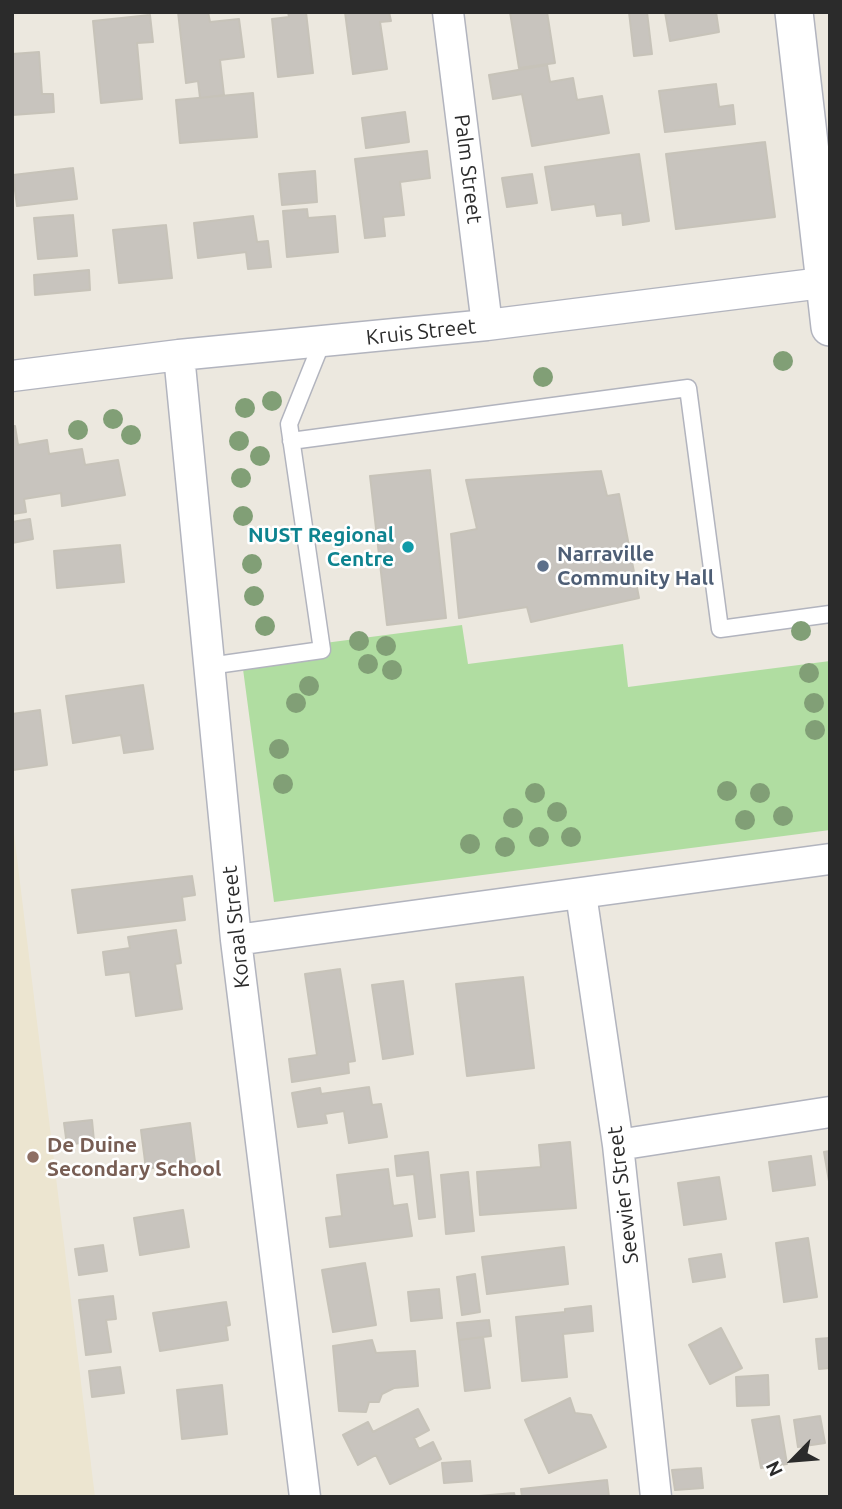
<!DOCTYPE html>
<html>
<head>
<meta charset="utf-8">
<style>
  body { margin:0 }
  #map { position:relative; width:842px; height:1509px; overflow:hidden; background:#ece8df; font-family:Ubuntu,sans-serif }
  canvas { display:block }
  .frame { position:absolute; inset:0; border:14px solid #2b2b2b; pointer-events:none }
  .north { position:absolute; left:758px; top:1425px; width:70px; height:70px; -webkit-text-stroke:5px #fff; paint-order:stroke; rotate:245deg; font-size:19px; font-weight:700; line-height:28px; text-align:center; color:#2b2b2b }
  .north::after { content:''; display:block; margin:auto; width:24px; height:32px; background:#2b2b2b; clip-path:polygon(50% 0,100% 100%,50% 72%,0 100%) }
</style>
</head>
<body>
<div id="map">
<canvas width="842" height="1509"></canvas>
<div class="frame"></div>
<div class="north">N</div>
</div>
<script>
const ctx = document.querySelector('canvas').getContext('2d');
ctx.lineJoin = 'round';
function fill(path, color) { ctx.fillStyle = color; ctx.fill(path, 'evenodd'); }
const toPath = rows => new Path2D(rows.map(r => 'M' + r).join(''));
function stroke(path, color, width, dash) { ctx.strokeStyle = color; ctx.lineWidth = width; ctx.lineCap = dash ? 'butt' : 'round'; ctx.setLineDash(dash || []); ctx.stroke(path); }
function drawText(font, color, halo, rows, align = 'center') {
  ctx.font = font + ' Ubuntu,sans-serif'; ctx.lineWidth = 5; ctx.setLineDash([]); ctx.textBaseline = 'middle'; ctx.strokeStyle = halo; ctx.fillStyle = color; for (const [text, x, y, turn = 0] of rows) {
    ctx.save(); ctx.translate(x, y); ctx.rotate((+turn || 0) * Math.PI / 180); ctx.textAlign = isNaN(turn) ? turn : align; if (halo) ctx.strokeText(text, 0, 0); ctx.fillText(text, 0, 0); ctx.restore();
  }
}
fill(toPath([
  [12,817,95,1497,12,1497]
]), '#ece5d0');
fill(toPath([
  [462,625,468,664,623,644,628,687,830,661,830,830,274,902,241,654]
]), '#b0dda1');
const building = toPath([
  [178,12,208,12,210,22,239,19,244,57,220,60,224,95,200,98,198,81,186,83,178,12],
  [288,12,306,12,313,73,278,77,272,19,289,17,288,12],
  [345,12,389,12,391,21,380,22,387,69,353,74,345,12],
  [510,12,547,12,555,63,519,68,510,12],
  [629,12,647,12,652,54,634,56,629,12],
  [665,12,716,12,719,32,670,41,665,12],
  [150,15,153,42,137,43,142,99,101,103,93,21,150,15],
  [39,52,42,94,53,94,54,112,12,115,12,54,39,52],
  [547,65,550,82,573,78,577,100,602,96,609,133,532,146,522,94,493,99,489,75,547,65],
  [716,84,719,107,733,105,735,124,665,132,659,91,716,84],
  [253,93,257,137,180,143,176,100,253,93],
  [405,112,409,142,366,148,362,118,405,112],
  [765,142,775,217,676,229,666,154,765,142],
  [427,151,430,178,400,182,404,215,383,217,385,236,365,238,355,159,427,151],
  [639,154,649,221,623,225,622,213,597,216,595,204,552,210,545,167,639,154],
  [73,168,77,199,17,206,13,175,73,168],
  [315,171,317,202,282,205,279,174,315,171],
  [532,174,537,203,507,207,502,178,532,174],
  [307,209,308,218,335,216,338,252,287,257,283,211,307,209],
  [73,215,77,256,38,259,34,218,73,215],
  [253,216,257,242,268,241,271,267,248,269,246,252,198,258,194,223,253,216],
  [166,225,172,278,119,283,113,230,166,225],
  [89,270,90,290,35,295,34,275,89,270],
  [12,426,15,426,18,445,47,440,49,454,82,449,85,465,118,460,125,495,62,506,61,493,24,499,26,512,12,514,12,426],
  [430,470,446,618,387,625,370,476,430,470],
  [601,471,607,496,619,494,639,598,531,622,527,607,459,618,451,534,477,529,466,480,601,471],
  [30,519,33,539,12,543,12,522,30,519],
  [120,545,124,582,57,588,54,551,120,545],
  [143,685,153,749,124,753,121,735,73,743,66,696,143,685],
  [40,710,47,765,13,770,12,714,40,710],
  [192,876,195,895,182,897,185,920,78,933,72,890,192,876],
  [176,930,181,963,175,964,182,1009,136,1016,130,972,106,975,103,952,130,948,128,937,176,930],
  [340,969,355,1061,348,1062,349,1073,292,1082,289,1059,317,1055,305,974,340,969],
  [523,977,534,1068,467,1076,456,984,523,977],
  [403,981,413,1054,383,1059,372,985,403,981],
  [369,1087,372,1105,381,1104,387,1137,349,1143,344,1111,325,1114,327,1123,298,1127,292,1093,320,1088,321,1094,369,1087],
  [92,1120,94,1141,67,1145,64,1123,92,1120],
  [190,1123,195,1162,146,1169,141,1130,190,1123],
  [570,1142,576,1208,480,1215,477,1172,541,1167,539,1145,570,1142],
  [830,1151,830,1187,824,1152,830,1151],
  [428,1152,435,1217,419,1219,414,1174,397,1176,395,1156,428,1152],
  [811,1156,815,1185,773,1191,769,1162,811,1156],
  [388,1169,393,1206,407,1204,412,1236,330,1247,326,1218,342,1216,337,1175,388,1169],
  [468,1172,474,1231,446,1234,441,1175,468,1172],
  [719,1177,726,1219,684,1225,678,1183,719,1177],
  [183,1210,189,1247,140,1255,134,1218,183,1210],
  [808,1238,817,1297,784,1302,776,1243,808,1238],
  [103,1245,107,1271,79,1275,75,1249,103,1245],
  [564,1247,568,1284,487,1294,482,1257,564,1247],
  [721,1254,725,1277,693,1282,689,1259,721,1254],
  [365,1263,376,1325,333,1332,322,1270,365,1263],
  [475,1274,480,1312,462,1315,457,1277,475,1274],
  [439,1289,442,1318,411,1321,408,1292,439,1289],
  [113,1296,116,1319,106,1320,111,1352,86,1355,79,1300,113,1296],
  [226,1302,230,1325,226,1326,228,1340,160,1351,153,1313,226,1302],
  [591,1306,593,1331,563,1334,567,1377,522,1381,516,1317,565,1312,565,1309,591,1306],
  [489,1320,491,1336,459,1340,457,1323,489,1320],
  [721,1328,742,1368,710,1384,689,1345,721,1328],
  [483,1337,490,1388,465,1391,459,1340,483,1337],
  [830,1338,830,1368,819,1369,816,1339,830,1338],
  [372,1340,376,1353,415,1351,418,1386,394,1388,382,1394,379,1402,369,1402,366,1412,339,1411,333,1346,372,1340],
  [120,1367,124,1393,92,1397,89,1371,120,1367],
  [768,1375,769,1405,737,1406,736,1377,768,1375],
  [222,1385,227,1434,182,1439,177,1390,222,1385],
  [570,1398,575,1413,591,1415,606,1447,549,1473,525,1420,570,1398],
  [418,1409,429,1430,414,1438,419,1449,433,1442,441,1459,390,1484,376,1455,358,1465,343,1435,368,1422,373,1432,418,1409],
  [779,1416,787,1464,761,1468,752,1420,779,1416],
  [820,1416,825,1443,798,1447,794,1420,820,1416],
  [470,1461,472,1481,444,1483,442,1463,470,1461],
  [701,1468,703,1488,675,1490,672,1470,701,1468],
  [607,1480,609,1497,522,1497,521,1489,607,1480],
  [514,1493,515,1497,479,1496,514,1493]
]);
fill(building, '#c8c4be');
stroke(building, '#c7c3b9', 2);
const service = toPath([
  [291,441,688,388,720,629,830,614],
  [209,666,322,650,289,424,322,342]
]);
const minor = toPath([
  [448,12,487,325],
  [179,355,236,940,305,1497],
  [12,376,179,355,487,325,830,282],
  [581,894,618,1145,656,1497],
  [236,940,830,859],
  [618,1145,830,1112]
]);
const tertiary = toPath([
  [794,12,830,327]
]);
stroke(service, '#b2b4be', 19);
stroke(minor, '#b2b4be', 33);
stroke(tertiary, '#b2b4be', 40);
stroke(service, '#fff', 16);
stroke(minor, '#fff', 30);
stroke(tertiary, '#fff', 37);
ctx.fillStyle = '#819f76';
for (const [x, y] of [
  [783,361],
  [543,377],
  [272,401],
  [245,408],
  [113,419],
  [78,430],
  [131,435],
  [239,441],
  [260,456],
  [241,478],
  [243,516],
  [252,564],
  [254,596],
  [265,626],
  [801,631],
  [359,641],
  [386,646],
  [368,664],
  [392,670],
  [809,673],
  [309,686],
  [296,703],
  [814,703],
  [815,730],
  [279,749],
  [283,784],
  [727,791],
  [535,793],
  [760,793],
  [557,812],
  [783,816],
  [513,818],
  [745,820],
  [539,837],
  [571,837],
  [470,844],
  [505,847]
]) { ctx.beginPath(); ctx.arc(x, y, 10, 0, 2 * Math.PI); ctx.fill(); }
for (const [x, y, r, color] of [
  [408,547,7,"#0f9aa8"],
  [543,566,7,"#5c6f8a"],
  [33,1157,7,"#8d6e63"]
]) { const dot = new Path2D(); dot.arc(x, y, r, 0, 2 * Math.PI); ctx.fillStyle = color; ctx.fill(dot); stroke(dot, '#fff', 2.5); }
drawText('21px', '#2b2b2b', '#fff', [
  ["Palm Street",468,169,83],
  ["Kruis Street",421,332,-6],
  ["Koraal Street",236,927,-96],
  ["Seewier Street",623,1195,-97]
]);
drawText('bold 21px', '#0d838f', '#fff', [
  ["NUST Regional",394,535],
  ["Centre",394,559]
], 'right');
drawText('bold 21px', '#4e5e75', '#fff', [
  ["Narraville",557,554],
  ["Community Hall",557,578]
], 'left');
drawText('bold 21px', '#785e54', '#fff', [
  ["De Duine",47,1145],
  ["Secondary School",47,1169]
], 'left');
</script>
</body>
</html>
